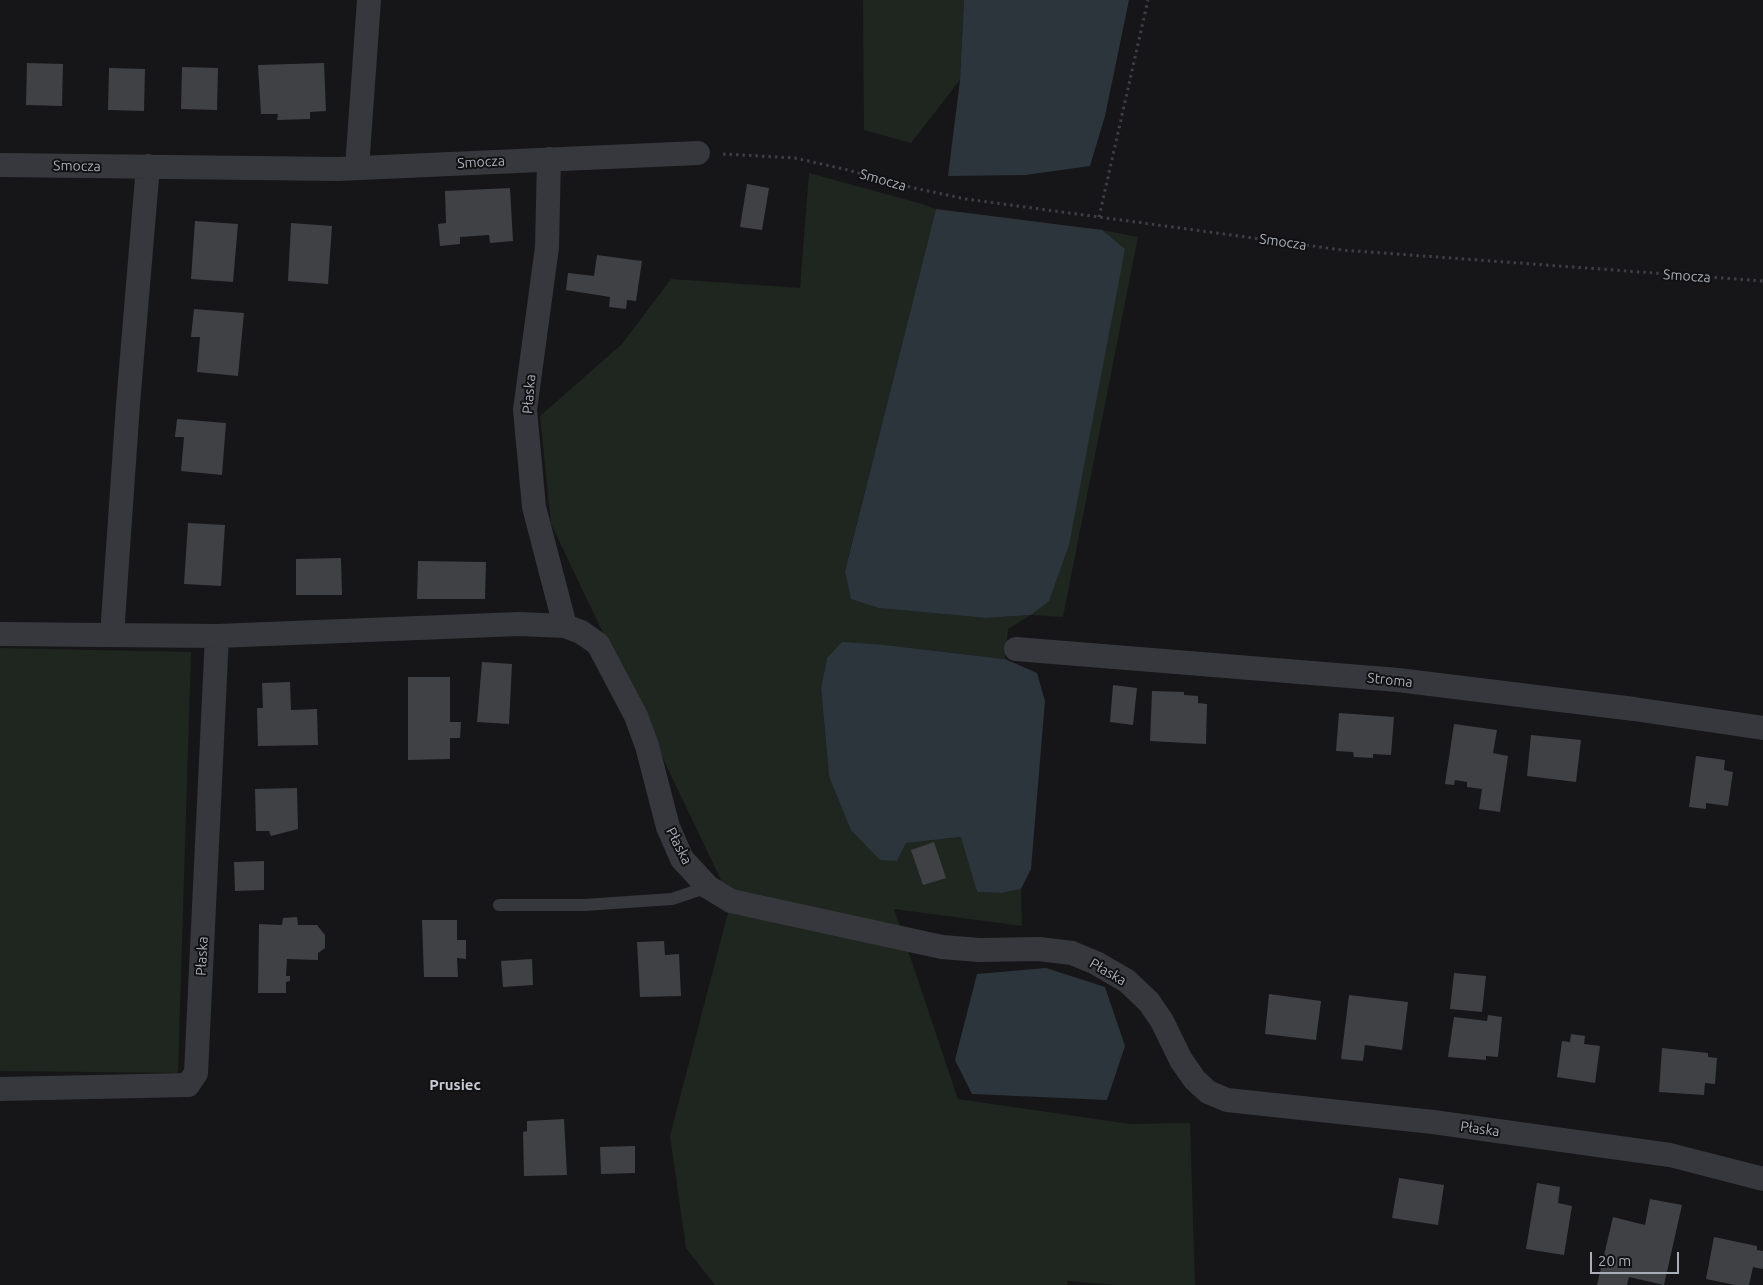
<!DOCTYPE html>
<html>
<head>
<meta charset="utf-8">
<style>
  body { margin:0 }
  #map { position:relative; width:1763px; height:1285px; overflow:hidden; background:#161618; font-family:Ubuntu,sans-serif }
  canvas { display:block }
  .scale { position:absolute; left:1590px; top:1252px; width:89px; height:22px; box-sizing:border-box; border:2px solid #a8adb8; border-top:0; padding-left:6px; font-size:15px; line-height:18px; white-space:nowrap; color:#a8adb8; -webkit-text-stroke:4px #111113; paint-order:stroke }
</style>
</head>
<body>
<div id="map">
<canvas width="1763" height="1285"></canvas>
<div class="scale">20 m</div>
</div>
<script>
const ctx = document.querySelector('canvas').getContext('2d');
ctx.lineJoin = 'round';
function fill(path, color) { ctx.fillStyle = color; ctx.fill(path, 'evenodd'); }
const toPath = rows => new Path2D(rows.map(r => 'M' + r).join(''));
function stroke(path, color, width, dash) { ctx.strokeStyle = color; ctx.lineWidth = width; ctx.lineCap = dash ? 'butt' : 'round'; ctx.setLineDash(dash || []); ctx.stroke(path); }
function drawText(font, color, halo, rows, align = 'center') {
  ctx.font = font + ' Ubuntu,sans-serif'; ctx.lineWidth = 4; ctx.setLineDash([]); ctx.textBaseline = 'middle'; ctx.strokeStyle = halo; ctx.fillStyle = color; for (const [text, x, y, turn = 0] of rows) {
    ctx.save(); ctx.translate(x, y); ctx.rotate((+turn || 0) * Math.PI / 180); ctx.textAlign = isNaN(turn) ? turn : align; if (halo) ctx.strokeText(text, 0, 0); ctx.fillText(text, 0, 0); ctx.restore();
  }
}
fill(toPath([
  [863,0,964,0,960,80,911,143,864,130],
  [809,173,922,204,936,209,845,570,851,598,879,608,986,618,1031,615,1125,250,1102,230,1138,237,1063,617,1031,615,1008,629,1005,659,885,645,827,658,821,688,829,776,880,859,897,861,906,843,962,837,977,892,1002,893,1021,889,1022,926,894,909,958,1099,1130,1124,1190,1123,1195,1285,1117,1285,1068,1281,1067,1285,715,1285,686,1248,670,1136,731,901,551,524,540,416,622,344,671,279,800,288],
  [0,648,191,652,178,1073,0,1071]
]), '#1e261f');
fill(toPath([
  [964,0,1129,0,1105,116,1090,166,1025,175,948,176,960,80],
  [936,209,1102,230,1125,249,1069,545,1049,601,1031,615,986,618,879,608,851,599,845,571],
  [842,642,885,645,1005,659,1037,673,1045,701,1031,869,1021,889,1002,893,977,892,961,837,906,843,897,861,880,860,851,830,829,776,821,688,827,658],
  [1046,968,1105,987,1125,1046,1107,1100,972,1094,955,1060,977,974]
]), '#2c353c');
fill(toPath([
  [27,63,63,64,62,106,26,105],
  [324,63,326,111,310,112,310,119,277,120,278,114,261,114,258,65],
  [182,67,218,68,217,110,181,109],
  [109,68,145,69,144,111,108,110],
  [747,184,769,188,762,230,740,227],
  [510,188,513,241,490,243,489,235,460,237,460,244,440,246,438,224,446,223,445,191],
  [195,221,238,224,233,282,191,279],
  [291,223,332,226,328,284,288,281],
  [597,255,642,261,636,301,627,300,626,309,609,307,610,297,566,290,568,273,594,276],
  [194,309,244,313,238,376,197,372,200,337,191,337],
  [177,419,226,423,222,475,181,471,184,437,175,437],
  [188,523,225,525,221,586,184,584],
  [341,558,342,595,296,595,296,559],
  [418,561,486,562,485,599,417,599],
  [482,662,512,664,509,724,477,722],
  [408,677,450,677,450,722,461,722,460,738,450,738,450,759,408,760],
  [290,682,291,710,317,709,318,745,258,746,257,708,263,708,262,683],
  [1113,685,1137,688,1133,725,1110,722],
  [1152,691,1184,692,1184,695,1198,696,1198,703,1207,704,1206,744,1150,741],
  [1339,713,1394,717,1391,755,1373,754,1373,758,1354,757,1353,752,1336,751],
  [1454,724,1497,730,1493,753,1508,756,1500,812,1479,809,1482,789,1467,787,1467,782,1455,780,1454,785,1445,784],
  [1531,735,1581,740,1576,782,1527,776],
  [1696,756,1725,760,1724,770,1733,772,1728,806,1706,803,1706,809,1689,807],
  [297,788,298,829,271,836,269,831,256,831,255,789],
  [934,842,946,878,923,885,911,850],
  [264,861,264,890,235,891,234,862],
  [297,917,298,925,317,925,325,935,325,948,318,953,318,960,287,959,286,976,290,976,290,981,286,982,286,993,258,993,259,924,282,925,283,918],
  [422,920,457,920,457,940,466,940,466,959,457,958,458,977,424,977],
  [664,941,665,955,679,954,681,996,640,997,637,942],
  [532,959,533,985,503,987,501,961],
  [1454,973,1486,976,1482,1012,1450,1009],
  [1269,994,1321,1001,1316,1040,1265,1034],
  [1349,995,1408,1002,1402,1050,1365,1045,1363,1061,1341,1059],
  [1488,1015,1502,1017,1498,1057,1486,1056,1486,1060,1448,1057,1454,1017,1487,1021],
  [1571,1034,1585,1036,1584,1044,1600,1046,1595,1083,1557,1077,1562,1041,1570,1042],
  [1662,1048,1708,1053,1708,1057,1717,1058,1715,1084,1705,1083,1704,1095,1659,1092],
  [564,1119,567,1175,524,1176,523,1132,527,1131,527,1121],
  [635,1146,635,1173,601,1174,600,1147],
  [1399,1178,1444,1185,1438,1225,1392,1218],
  [1537,1183,1560,1187,1558,1203,1572,1206,1564,1255,1526,1249],
  [1650,1199,1682,1205,1664,1285,1629,1277,1627,1285,1597,1285,1613,1217,1645,1225],
  [1714,1237,1757,1246,1757,1250,1763,1251,1763,1269,1753,1267,1749,1285,1735,1285,1706,1279]
]), '#404145');
stroke(toPath([
  [723,154,795,158,848,170,914,188,966,199,1342,250,1763,281],
  [1099,217,1148,0]
]), '#3d3f44', 3, [2.5, 4]);
stroke(toPath([
  [499,905,584,905,672,899,708,887]
]), '#37383d', 12);
stroke(toPath([
  [549,159,547,247,525,410,534,507,565,626],
  [0,165,338,169,698,153],
  [357,168,369,0],
  [0,634,217,636,519,624,565,626,581,632,598,644,636,716,647,746,668,827,682,859,708,887,731,901,942,947,979,950,1039,949,1072,953,1096,963,1127,981,1149,1002,1162,1021,1181,1060,1195,1080,1208,1092,1227,1100,1433,1122,1670,1155,1763,1179],
  [112,635,128,404,148,166],
  [1016,649,1398,680,1634,709,1763,728],
  [0,1089,188,1085,196,1073,217,636]
]), '#37383d', 24);
drawText('14px', '#a8adb8', '#111113', [
  ["Smocza",481,162,-3],
  ["Smocza",77,166,1],
  ["Smocza",883,180,16],
  ["Smocza",1283,242,8],
  ["Smocza",1687,276,4],
  ["Płaska",529,394,-85],
  ["Stroma",1390,680,6],
  ["Płaska",679,846,63],
  ["Płaska",202,956,-87],
  ["Płaska",1108,972,30],
  ["Płaska",1480,1129,8]
]);
drawText('bold 15px', '#c9ccd4', '#111113', [
  ["Prusiec",455,1085]
]);
</script>
</body>
</html>
